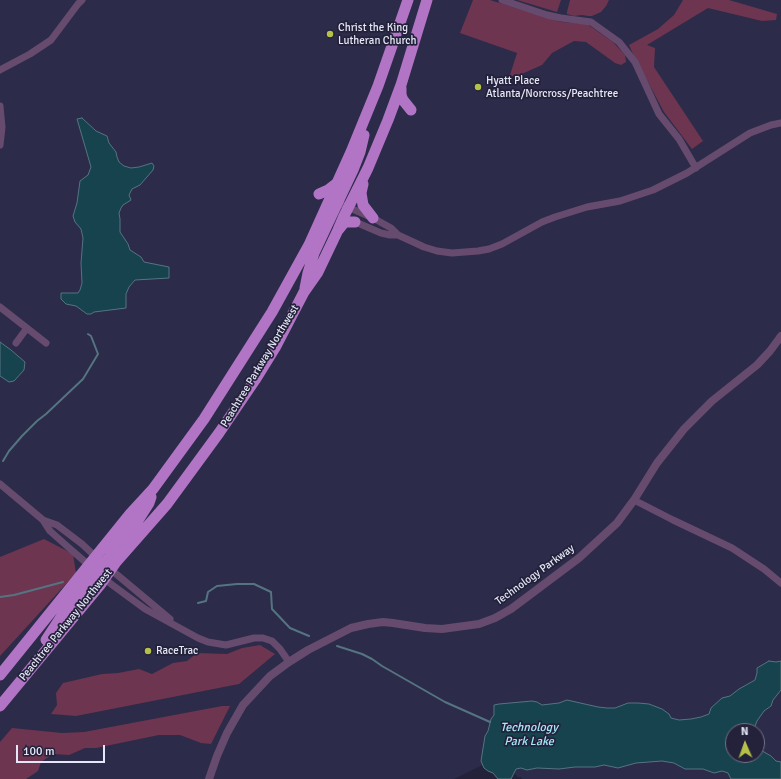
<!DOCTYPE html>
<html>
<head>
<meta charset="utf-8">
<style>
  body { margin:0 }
  #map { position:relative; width:781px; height:779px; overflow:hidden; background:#23223a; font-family:Signika,sans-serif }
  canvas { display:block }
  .north { position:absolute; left:725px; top:723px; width:40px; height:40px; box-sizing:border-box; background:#23223a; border:1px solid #717086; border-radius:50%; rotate:358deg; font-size:11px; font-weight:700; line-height:16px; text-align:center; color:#e5e6f7 }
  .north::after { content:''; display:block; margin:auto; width:14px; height:18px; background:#b6c149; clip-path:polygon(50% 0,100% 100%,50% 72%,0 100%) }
  .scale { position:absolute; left:16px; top:745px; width:89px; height:18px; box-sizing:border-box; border:2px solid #e5e6f7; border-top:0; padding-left:5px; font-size:12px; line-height:14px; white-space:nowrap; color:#e5e6f7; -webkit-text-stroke:3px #23223a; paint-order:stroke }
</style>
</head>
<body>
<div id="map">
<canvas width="781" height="779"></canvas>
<div class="north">N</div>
<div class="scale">100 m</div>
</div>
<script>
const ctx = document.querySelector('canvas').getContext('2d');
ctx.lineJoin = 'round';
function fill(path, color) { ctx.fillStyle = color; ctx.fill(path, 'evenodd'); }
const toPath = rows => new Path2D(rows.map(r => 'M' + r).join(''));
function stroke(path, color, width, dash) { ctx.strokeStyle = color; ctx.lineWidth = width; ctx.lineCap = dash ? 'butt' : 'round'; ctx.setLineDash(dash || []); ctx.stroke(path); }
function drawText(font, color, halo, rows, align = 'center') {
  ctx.font = font + ' Signika,sans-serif'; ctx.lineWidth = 3.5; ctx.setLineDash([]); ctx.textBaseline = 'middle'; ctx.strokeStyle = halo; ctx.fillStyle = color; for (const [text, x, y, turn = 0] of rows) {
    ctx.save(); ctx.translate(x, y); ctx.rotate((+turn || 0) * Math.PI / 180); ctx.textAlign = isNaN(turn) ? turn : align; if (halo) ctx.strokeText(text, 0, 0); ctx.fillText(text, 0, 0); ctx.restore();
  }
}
fill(toPath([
  [0,0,781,0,781,779,522,779,521,777,518,777,497,758,454,779,0,779],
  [733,731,757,731,757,755,733,755]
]), '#2c2b49');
fill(toPath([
  [473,0,490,0,561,22,587,24,613,42,625,55,626,62,621,65,615,63,586,42,574,41,552,53,542,65,515,77,510,75,517,53,460,33],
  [517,0,561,0,557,12],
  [570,0,609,0,606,6,601,12,592,16,588,16,582,15,574,16,567,14,567,12],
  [683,0,729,0,777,14,776,20,762,21,708,8,647,45,655,48,654,67,703,141,692,149,664,112,633,54,629,45,658,29,674,15],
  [44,539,73,554,76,573,0,656,0,557],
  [260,645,275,654,239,684,76,716,51,714,57,705,56,693,63,683,102,674,118,673,139,669,152,674,173,663,187,661,197,653,227,654,242,648],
  [222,706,230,706,211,744,201,743,180,735,159,735,96,748,85,748,69,755,53,754,41,762,38,771,26,779,0,779,0,742,12,728,62,733,84,732]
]), '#6d3550');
const water = toPath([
  [82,118,96,131,107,136,109,143,116,152,117,157,119,162,124,166,131,168,139,167,152,163,154,166,153,170,140,185,132,189,129,195,131,200,123,205,121,208,119,213,120,219,120,232,128,244,130,250,141,257,144,262,169,267,169,278,135,280,129,287,126,294,126,308,94,312,91,314,87,314,76,306,66,304,61,299,61,293,78,293,80,290,82,283,81,263,83,238,81,229,75,222,73,216,77,203,80,181,88,175,91,167,77,119,82,118],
  [0,342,11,350,25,362,24,370,14,381,9,382,0,376,0,342],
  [769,661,776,662,781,661,781,690,773,700,771,706,764,711,757,721,753,731,733,731,733,755,757,755,757,748,771,756,776,761,781,762,781,779,731,779,728,773,722,771,714,773,703,769,685,769,674,763,662,761,636,763,618,768,604,765,595,767,575,767,559,769,537,768,527,770,521,768,516,769,511,779,498,779,493,773,488,771,484,768,481,761,485,736,488,731,491,719,494,715,494,705,499,704,532,701,537,702,542,705,559,703,567,700,598,707,607,708,615,708,628,703,638,703,649,704,662,709,669,714,671,718,679,720,691,719,701,717,709,714,711,708,722,698,730,696,739,689,755,680,757,673,757,668,769,661]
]);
fill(water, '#17434e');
stroke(water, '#557481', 1);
stroke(toPath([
  [3,461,9,451,22,436,37,421,46,414,83,379,98,354,91,336,88,334],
  [0,597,14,595,63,582],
  [198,603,206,601,208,592,217,586,237,584,254,584,271,592,272,609,290,628,309,636],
  [337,646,362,654,372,659,382,666,445,702,490,722]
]), '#557481', 2);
stroke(toPath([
  [502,0,547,15,561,18,591,22,619,42,635,62,659,114,679,139,696,168],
  [0,70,30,54,51,40,78,4,82,0],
  [0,106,2,127,0,145],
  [334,201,373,218,391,228,398,235,424,247,437,251,452,253,478,251,489,249,502,244,542,222,555,217,587,207,620,201,653,190,687,173,750,133,771,125,781,123],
  [353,221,381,233,390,235,398,235],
  [0,307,46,343],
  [16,343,27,328],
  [0,484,43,520,50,531,68,547,91,567],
  [634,500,673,520,732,548,764,569,781,583],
  [43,520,57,525,82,544,98,559],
  [109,568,170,619],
  [102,576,111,584,145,609,198,638,208,642,226,645,254,638,263,638,272,641,280,649,289,662]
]), '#664b6e', 7);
stroke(toPath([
  [209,779,217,756,227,733,243,705,270,676,289,662,308,650,351,628,368,624,383,622,393,623,425,628,442,629,479,624,495,618,511,609,579,558,617,523,634,500,657,463,684,429,712,401,757,365,770,351,781,336]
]), '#664b6e', 8);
stroke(toPath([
  [401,88,401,95,403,100,411,110],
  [363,184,361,193,363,205,373,218],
  [319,194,328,190,337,183],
  [339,229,343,224,346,222,355,222],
  [305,288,308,273,314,253,353,170,360,152,364,135],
  [100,569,135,525,149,503,151,497],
  [46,640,65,611,103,563],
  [0,675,130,514,153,489,204,419,272,312,309,245,351,152,378,86,408,0],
  [0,706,100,585,116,562,167,504,219,433,255,380,276,346,304,292,318,272,338,230,344,216,368,168,388,120,401,85,427,0]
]), '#b274c5', 11);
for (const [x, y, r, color] of [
  [330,34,4,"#b6c149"],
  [478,87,4,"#b6c149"],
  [148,651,4,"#b6c149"]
]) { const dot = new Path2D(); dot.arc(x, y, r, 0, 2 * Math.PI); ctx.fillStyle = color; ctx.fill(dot); stroke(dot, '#23223a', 1.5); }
drawText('11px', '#e5e6f7', '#23223a', [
  ["Christ the King",338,28],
  ["Lutheran Church",338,41],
  ["Hyatt Place",486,81],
  ["Atlanta/Norcross/Peachtree",486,94],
  ["RaceTrac",156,651]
], 'left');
drawText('11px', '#e5e6f7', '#23223a', [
  ["Peachtree Parkway Northwest",260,366,-59],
  ["Technology Parkway",535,575,-36],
  ["Peachtree Parkway Northwest",66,625,-51]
]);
drawText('italic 12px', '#a7e8fa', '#23223a', [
  ["Technology",529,728],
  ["Park Lake",529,742]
]);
</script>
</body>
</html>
